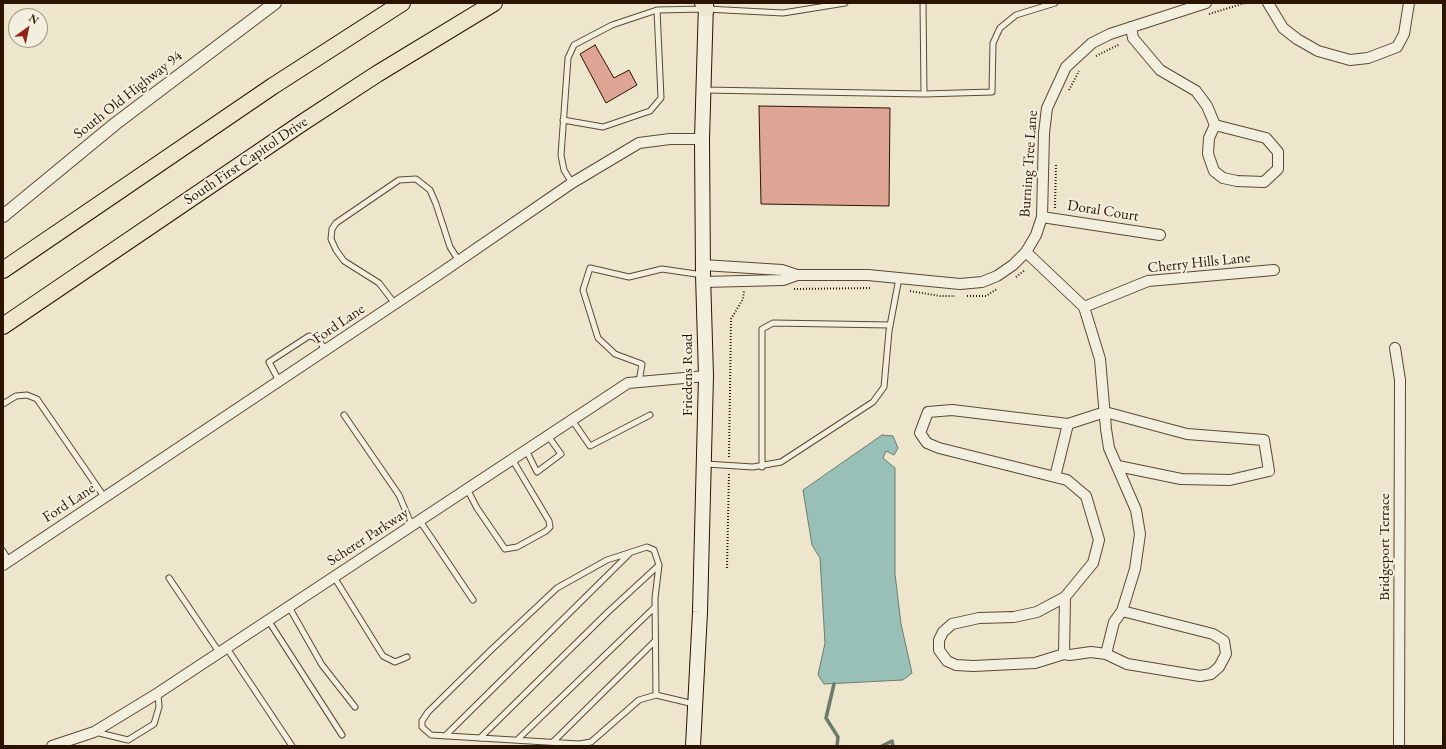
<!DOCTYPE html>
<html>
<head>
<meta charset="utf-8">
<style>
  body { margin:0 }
  #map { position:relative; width:1446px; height:749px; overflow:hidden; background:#ede6cc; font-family:"EB Garamond",serif }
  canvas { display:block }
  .frame { position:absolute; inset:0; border:4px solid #2c1300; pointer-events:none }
  .north { position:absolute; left:8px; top:8px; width:40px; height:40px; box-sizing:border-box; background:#f3efde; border:1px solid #a39785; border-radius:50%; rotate:33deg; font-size:11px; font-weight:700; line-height:16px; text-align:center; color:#2c1300 }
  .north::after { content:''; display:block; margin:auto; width:14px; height:18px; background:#8f2418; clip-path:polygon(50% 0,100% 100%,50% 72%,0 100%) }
</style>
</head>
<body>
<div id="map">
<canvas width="1446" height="749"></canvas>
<div class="frame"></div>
<div class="north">N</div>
</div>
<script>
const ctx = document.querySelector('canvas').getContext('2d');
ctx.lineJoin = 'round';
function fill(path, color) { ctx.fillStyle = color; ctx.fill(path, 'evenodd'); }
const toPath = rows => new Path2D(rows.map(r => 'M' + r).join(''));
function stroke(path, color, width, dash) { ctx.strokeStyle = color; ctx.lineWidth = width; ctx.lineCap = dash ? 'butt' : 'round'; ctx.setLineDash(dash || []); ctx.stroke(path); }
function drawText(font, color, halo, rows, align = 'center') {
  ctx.font = font + ' "EB Garamond",serif'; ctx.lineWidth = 4; ctx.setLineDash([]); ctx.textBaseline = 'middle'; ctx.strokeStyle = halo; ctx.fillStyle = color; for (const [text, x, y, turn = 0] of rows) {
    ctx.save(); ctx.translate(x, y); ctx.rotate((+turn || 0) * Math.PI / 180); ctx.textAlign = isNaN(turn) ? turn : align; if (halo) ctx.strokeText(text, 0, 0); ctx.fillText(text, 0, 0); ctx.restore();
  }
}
const water = toPath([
  [882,435,893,436,898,448,894,455,886,451,883,458,895,468,895,574,901,624,912,673,903,680,824,684,818,675,825,643,820,558,812,545,803,490,882,435]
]);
fill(water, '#99c0b7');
stroke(water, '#6d7b6e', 1);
stroke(toPath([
  [834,684,826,718,838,737,837,746],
  [882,746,892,741,893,746]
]), '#6d7b6e', 3.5);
const building = toPath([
  [595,45,614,78,629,70,637,85,606,103,580,54,595,45],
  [759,106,890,108,889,206,761,204,759,106]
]);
fill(building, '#dea494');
stroke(building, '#2c1300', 1);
const service = toPath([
  [923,3,924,94,992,92,993,43,1000,28,1016,15,1055,3],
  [705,90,924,94],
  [563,120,603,127,650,111,661,98,657,10],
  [572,183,564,170,561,155,568,58,574,45,612,25,657,10,706,9,783,13,845,3],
  [395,304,379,283,344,261,336,250,331,239,332,229,336,223,399,180,416,179,430,190,436,204,450,247,459,261],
  [279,381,269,362,309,336,314,337,320,342,326,351],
  [639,382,642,364,615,354,598,338,583,290,590,268,629,277,662,269,703,275],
  [3,404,16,396,27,395,37,399,105,498],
  [344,415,399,495,412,526],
  [572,420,590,446,650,415],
  [526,450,537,472,561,454,548,436],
  [706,464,753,467,781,462,873,402,884,387,889,331,899,278],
  [762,467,762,329,773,323,890,325],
  [467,489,477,508,505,549,517,547,546,531,550,527,549,521,512,459],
  [420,521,473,600],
  [3,551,9,561],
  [334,577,383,656,395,662,407,657],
  [169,578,219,652],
  [289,607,322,665,355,707],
  [268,620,342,735],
  [226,647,292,746],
  [656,695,639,700,591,742,579,744,431,735,422,727,422,721,428,712,491,650,557,588,607,560,647,547,654,550,659,565,655,598,656,695,694,704],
  [95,732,128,740,154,724,159,707,158,693],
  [445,736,630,553],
  [480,738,608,612,659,565],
  [517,740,655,607],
  [553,742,655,641]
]);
const minor = toPath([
  [1268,3,1283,28,1297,39,1318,51,1350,60,1368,58,1397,47,1404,34,1409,3],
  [1131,27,1133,38,1160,70,1196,91,1207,106,1215,125,1266,138,1278,152,1278,169,1264,182,1237,181,1223,178,1214,171,1208,154,1209,138,1215,125],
  [1042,217,1160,235],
  [1026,252,1084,307,1100,359,1106,429,1109,448,1136,510,1140,534,1135,569,1122,611,1114,622,1106,654,1091,652,1070,655,1064,654,1035,663,973,666,956,665,947,661,939,650,939,640,943,632,952,624,979,618,1014,617,1037,612,1065,597],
  [703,265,782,270,797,275,868,275,960,284,982,282,997,276,1013,265,1026,252,1036,235,1042,217,1044,133,1047,108,1066,67,1092,43,1110,34,1206,3],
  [703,282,783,280,797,275],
  [1084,307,1148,281,1274,270],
  [1395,348,1400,380,1399,746],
  [1055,477,939,448,927,443,920,433,928,412,952,410,1068,424],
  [3,565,438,275,572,183,639,143,670,139,702,139],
  [1064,654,1065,597,1093,563,1099,540,1086,496,1067,480,1055,477,1068,424,1105,412,1187,434,1264,440,1269,471,1230,480,1181,479,1118,466],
  [1106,654,1127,664,1200,676,1211,674,1219,667,1226,654,1224,641,1213,634,1122,611],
  [52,746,94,732,158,693,628,383,706,376]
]);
const tertiary = toPath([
  [3,216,115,124,275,3]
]);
const secondary = toPath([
  [693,746,700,612,706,376,703,275,702,139,706,3]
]);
const trunk = toPath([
  [703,3,706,9],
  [3,270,273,86,402,3],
  [3,326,302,123,377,74,494,3]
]);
stroke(service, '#5c4833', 7);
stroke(minor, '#5c4833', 12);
stroke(tertiary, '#5c4833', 14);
stroke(secondary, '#2c1300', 16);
stroke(trunk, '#2c1300', 18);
stroke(toPath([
  [1209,14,1245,3],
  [1096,56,1120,44],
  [1069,90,1079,71],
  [1055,208,1056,164],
  [1016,277,1025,270],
  [794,289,871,288],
  [910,291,940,296,955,296],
  [967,296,986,296,997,289],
  [729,457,731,319,743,299,744,291],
  [727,568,729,473]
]), '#2c1300', 2, [1, 2]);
stroke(service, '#f3efde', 5);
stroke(minor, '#f3efde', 10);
stroke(tertiary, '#f3efde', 12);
stroke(secondary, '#f3efde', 14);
stroke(trunk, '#ede6cc', 16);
drawText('15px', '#2c1300', '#f3efde', [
  ["South Old Highway 94",128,95,-38],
  ["South First Capitol Drive",246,161,-34],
  ["Burning Tree Lane",1029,164,-86],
  ["Doral Court",1103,211,9],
  ["Cherry Hills Lane",1199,263,-6],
  ["Ford Lane",339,324,-34],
  ["Friedens Road",688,375,-90],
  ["Ford Lane",69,503,-33],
  ["Scherer Parkway",368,537,-33],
  ["Bridgeport Terrace",1385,547,-90]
]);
</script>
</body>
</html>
